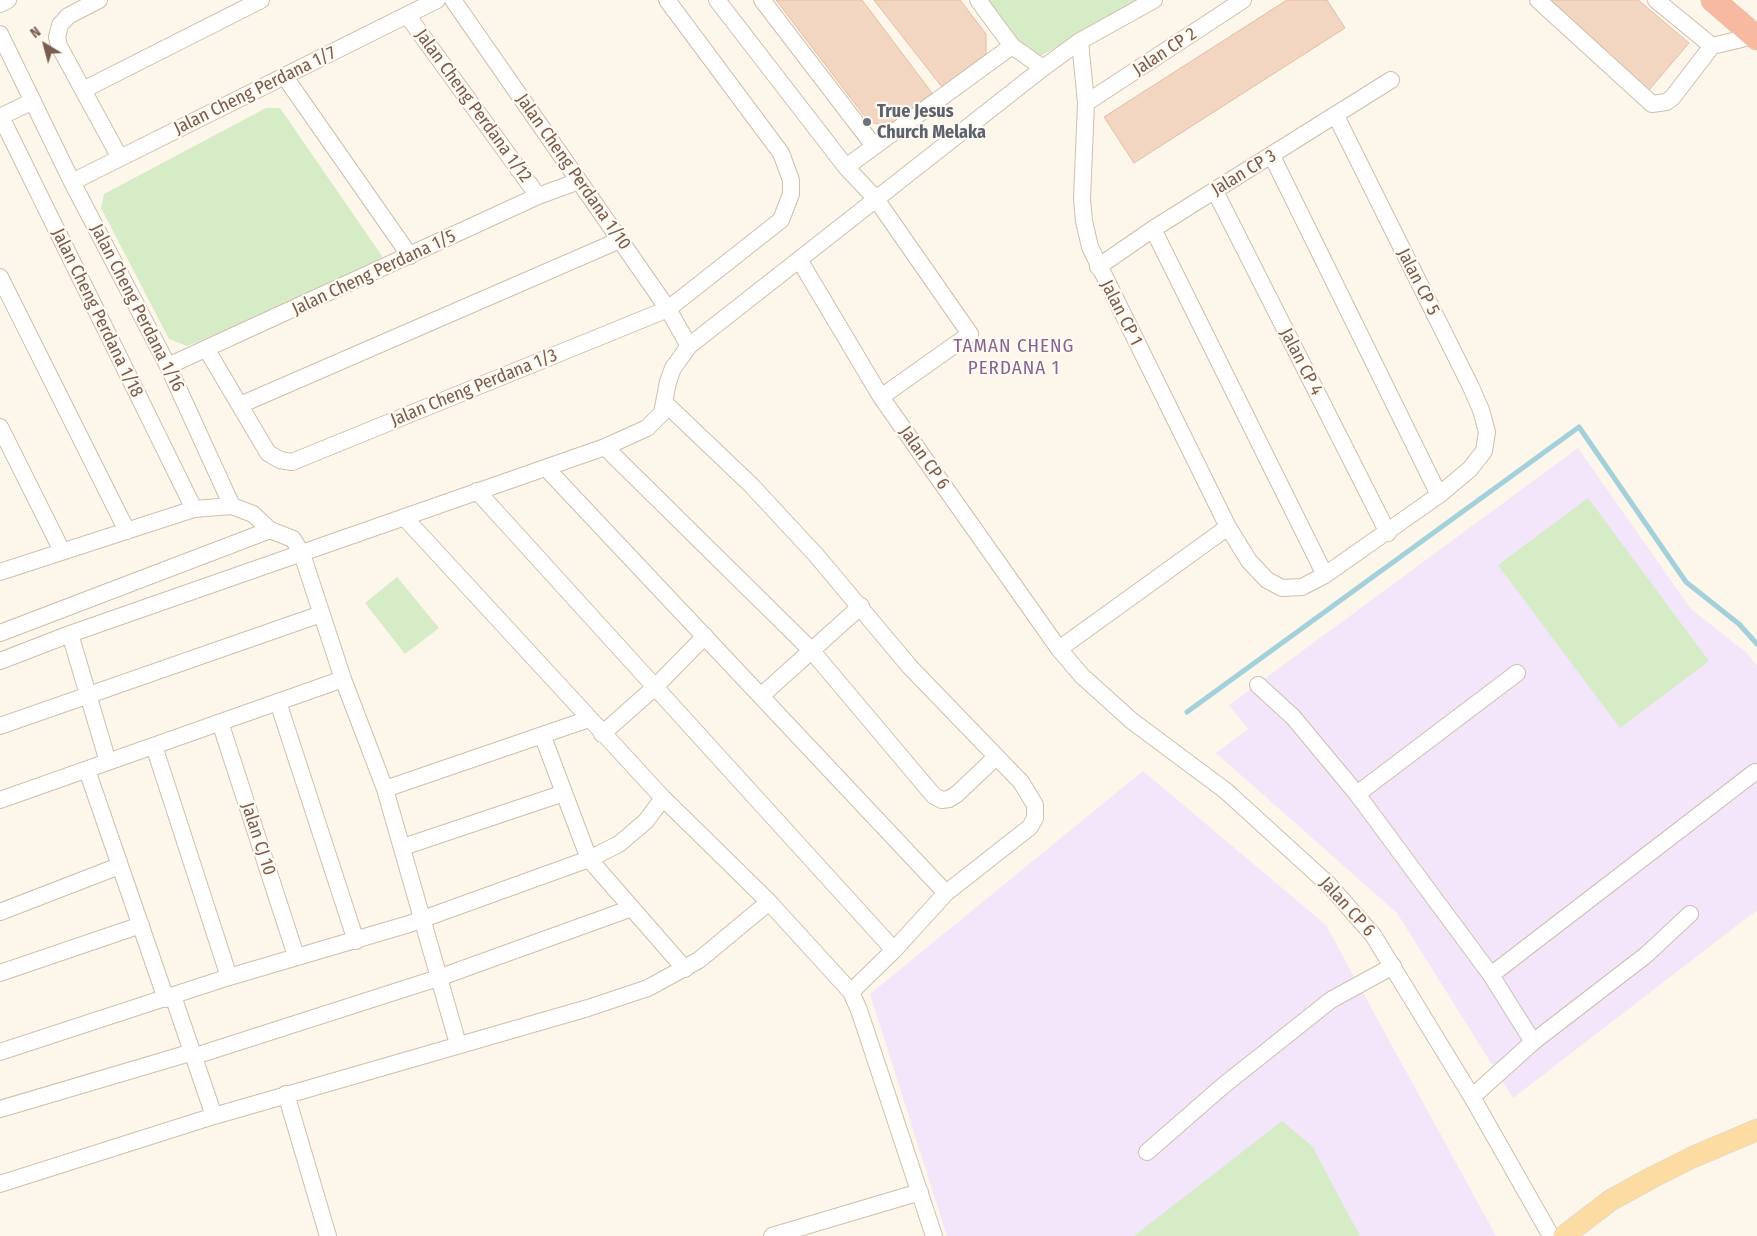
<!DOCTYPE html>
<html>
<head>
<meta charset="utf-8">
<style>
  body { margin:0 }
  #map { position:relative; width:1757px; height:1236px; overflow:hidden; background:#fdf6ea; font-family:"Fira Sans Condensed",sans-serif }
  canvas { display:block }
  .north { position:absolute; left:20px; top:20px; width:50px; height:50px; -webkit-text-stroke:4px #fffaf1; paint-order:stroke; rotate:323deg; font-size:14px; font-weight:700; line-height:20px; text-align:center; color:#795d4c }
  .north::after { content:''; display:block; margin:auto; width:18px; height:22px; background:#795d4c; clip-path:polygon(50% 0,100% 100%,50% 72%,0 100%) }
</style>
</head>
<body>
<div id="map">
<canvas width="1757" height="1236"></canvas>
<div class="north">N</div>
</div>
<script>
const ctx = document.querySelector('canvas').getContext('2d');
ctx.lineJoin = 'round';
function fill(path, color) { ctx.fillStyle = color; ctx.fill(path, 'evenodd'); }
const toPath = rows => new Path2D(rows.map(r => 'M' + r).join(''));
function stroke(path, color, width, dash) { ctx.strokeStyle = color; ctx.lineWidth = width; ctx.lineCap = dash ? 'butt' : 'round'; ctx.setLineDash(dash || []); ctx.stroke(path); }
function drawText(font, color, halo, rows, align = 'center') {
  ctx.font = font + ' "Fira Sans Condensed",sans-serif'; ctx.lineWidth = 4.5; ctx.setLineDash([]); ctx.textBaseline = 'middle'; ctx.strokeStyle = halo; ctx.fillStyle = color; for (const [text, x, y, turn = 0] of rows) {
    ctx.save(); ctx.translate(x, y); ctx.rotate((+turn || 0) * Math.PI / 180); ctx.textAlign = isNaN(turn) ? turn : align; if (halo) ctx.strokeText(text, 0, 0); ctx.fillText(text, 0, 0); ctx.restore();
  }
}
fill(toPath([
  [1578,448,1691,609,1747,653,1757,666,1757,910,1513,1098,1397,913,1216,753,1248,729,1229,705],
  [1143,771,1326,925,1496,1236,947,1236,870,994]
]), '#f3e6fa');
fill(toPath([
  [981,0,1141,0,1028,63],
  [266,108,280,108,382,256,376,270,187,346,169,339,101,208,104,194],
  [1588,498,1709,661,1620,728,1498,565],
  [397,577,439,628,405,654,365,603],
  [1282,1121,1312,1146,1360,1236,1134,1236]
]), '#d5ecc7');
stroke(toPath([
  [1187,712,1579,427,1686,582,1739,624,1757,644]
]), '#a3d0da', 5);
const building = toPath([
  [776,0,862,0,932,93,888,126,869,122,776,0],
  [874,0,960,0,986,34,986,54,942,87,874,0],
  [1287,0,1327,0,1345,28,1134,163,1104,117,1287,0],
  [1544,0,1638,0,1689,43,1649,90,1544,0]
]);
fill(building, '#f3d6c1');
stroke(building, '#e6bca1', 1);
const minor = toPath([
  [99,0,68,16,60,25,57,37,59,46,120,158],
  [453,0,668,309,689,346],
  [717,0,846,167,876,199,970,334,881,397],
  [762,0,874,146],
  [978,0,1012,46,1043,68],
  [1538,0,1652,104,1666,102,1672,98,1712,46,1754,36],
  [1656,0,1712,46],
  [0,4,8,0],
  [407,15,538,196],
  [0,34,72,182,168,366,232,506,253,514,270,530,293,539,302,554,343,679,385,789,458,1044],
  [1080,41,1086,103,1082,199,1084,221,1090,247,1228,527,1249,561,1267,580,1282,588,1302,587,1325,575,1439,495,1470,469,1484,451,1487,432,1481,410,1471,387,1336,116],
  [285,77,410,256],
  [83,90,261,0],
  [1086,103,1243,0],
  [0,117,33,101],
  [1,117,194,509],
  [1272,156,1439,495],
  [846,167,1012,46],
  [72,182,437,0],
  [1215,191,1388,533],
  [1153,229,1325,575],
  [800,261,881,397,1059,649,1082,676,1132,721,1226,791,1329,885,1373,935,1472,1097,1551,1236],
  [1098,267,1153,229,1391,80],
  [0,277,127,531],
  [207,350,268,453,280,460,292,462,668,309,781,220,791,194,791,180,781,153,667,0],
  [168,366,538,196,579,181],
  [666,404,751,485,816,555,910,667,1021,782,1035,805,1035,818,1030,827,946,893,894,950,851,992],
  [240,405,620,240],
  [0,427,62,551],
  [605,447,811,650,934,796,942,800,949,799,957,794,996,757],
  [546,468,946,893],
  [477,491,894,950],
  [404,517,663,798,769,902,851,992,859,1010,934,1236],
  [0,572,194,509,232,506],
  [0,633,270,530],
  [70,634,108,762],
  [1059,649,1228,527],
  [0,661,70,634,605,447,647,428,662,413,668,382,673,368,689,346,1043,68,1080,41,1154,0],
  [1258,685,1293,717,1357,794,1491,975,1533,1042],
  [762,695,861,606],
  [278,702,356,941],
  [220,722,296,956],
  [0,726,321,614],
  [602,734,654,688,705,636],
  [543,737,589,859,685,969],
  [154,746,229,977],
  [87,770,166,999],
  [385,789,589,719],
  [1357,794,1517,673],
  [0,800,343,679],
  [403,847,564,793],
  [0,912,119,866],
  [0,973,141,925],
  [1491,975,1755,772],
  [173,996,214,1116],
  [0,1052,229,977,409,924,589,859,619,844,632,833,646,821,663,798],
  [195,1056,438,978,632,908],
  [286,1094,328,1236],
  [1472,1097,1533,1042,1646,955,1690,914],
  [0,1109,193,1052],
  [1147,1152,1224,1085,1331,1000,1393,966],
  [0,1184,214,1116,588,1008,648,988,699,960,769,902],
  [772,1236,920,1192]
]);
const major = toPath([
  [1564,1236,1611,1200,1653,1177,1693,1157,1757,1130]
]);
const highway = toPath([
  [1713,0,1757,38]
]);
stroke(minor, '#d0beae', 18);
stroke(major, '#d9d2cd', 22);
stroke(highway, '#d9d2cd', 25);
stroke(minor, '#fff', 16);
stroke(major, '#fcdca2', 21);
stroke(highway, '#f7b9a0', 24);
for (const [x, y, r, color] of [
  [867,122,5,"#6b7280"]
]) { const dot = new Path2D(); dot.arc(x, y, r, 0, 2 * Math.PI); ctx.fillStyle = color; ctx.fill(dot); stroke(dot, '#fffaf1', 2); }
drawText('18px', '#795d4c', '#fffaf1', [
  ["Jalan CP 2",1165,52,-33],
  ["Jalan Cheng Perdana 1/7",255,91,-26],
  ["Jalan Cheng Perdana 1/12",473,106,54],
  ["Jalan Cheng Perdana 1/10",573,172,55],
  ["Jalan CP 3",1244,173,-31],
  ["Jalan Cheng Perdana 1/5",374,273,-25],
  ["Jalan CP 5",1418,282,63],
  ["Jalan Cheng Perdana 1/16",137,308,63],
  ["Jalan Cheng Perdana 1/18",97,313,64],
  ["Jalan CP 1",1121,313,63],
  ["Jalan CP 4",1301,362,63],
  ["Jalan Cheng Perdana 1/3",474,388,-22],
  ["Jalan CP 6",924,458,55],
  ["Jalan CJ 10",258,839,72],
  ["Jalan CP 6",1347,907,48]
]);
drawText('bold 18px', '#5b616d', '#fffaf1', [
  ["True Jesus",877,112],
  ["Church Melaka",877,133]
], 'left');
ctx.letterSpacing = '1px';
drawText('19px', '#856494', '#fffaf1', [
  ["TAMAN CHENG",1014,347],
  ["PERDANA 1",1014,369]
]);
ctx.letterSpacing = '0px';
</script>
</body>
</html>
